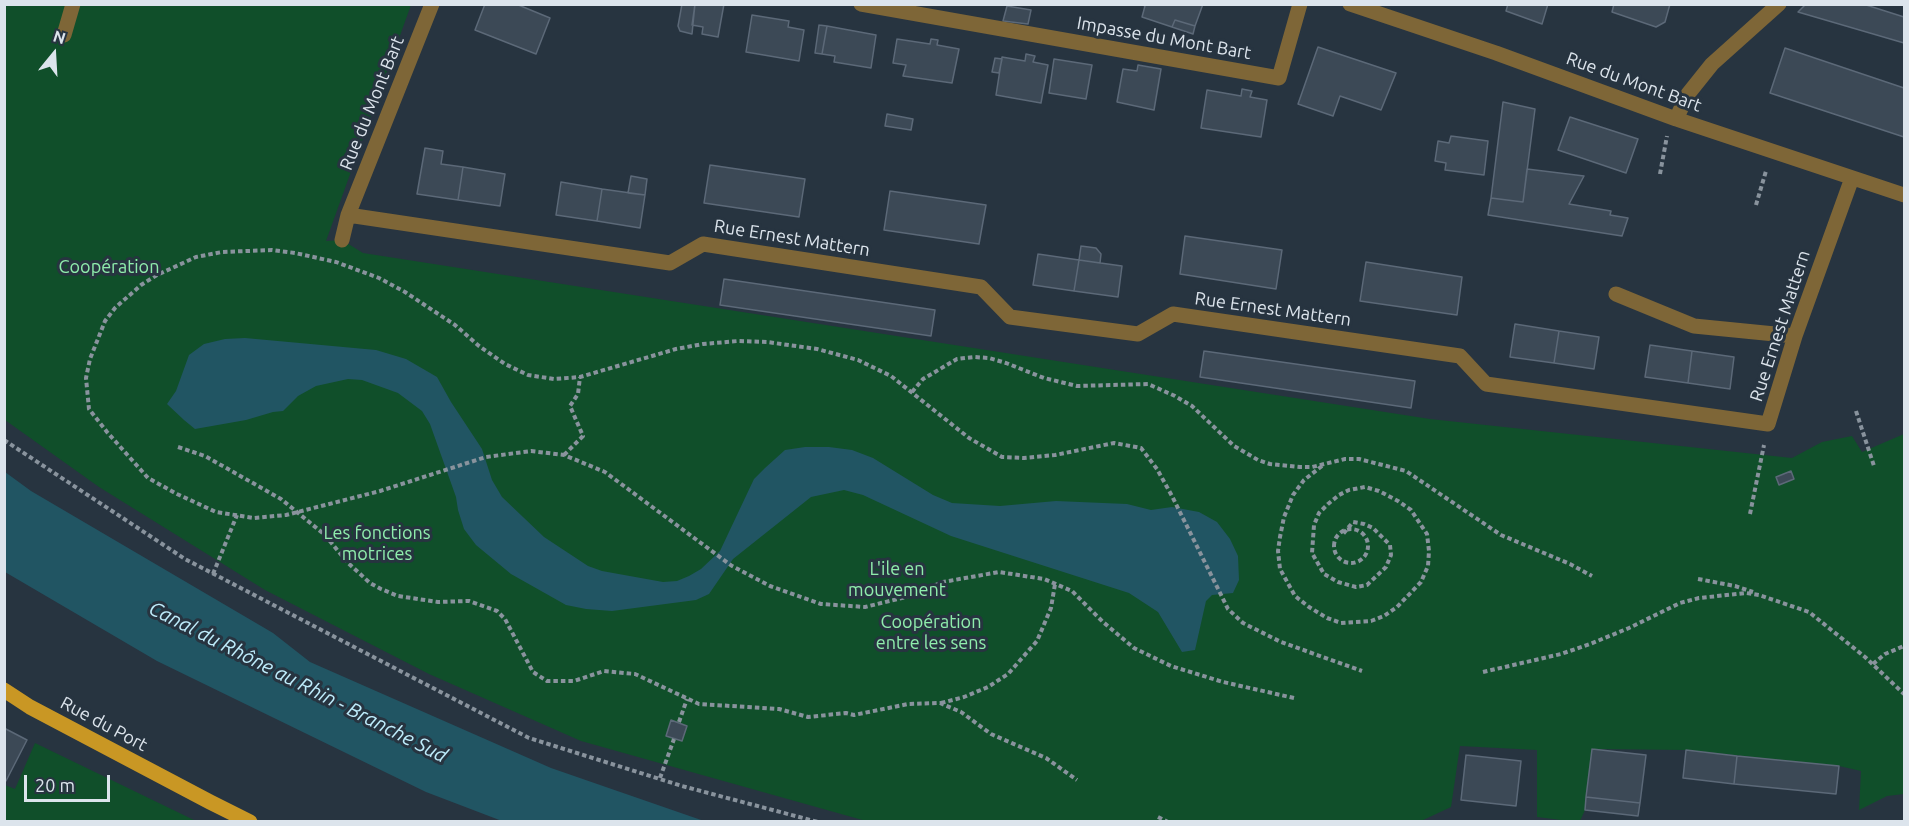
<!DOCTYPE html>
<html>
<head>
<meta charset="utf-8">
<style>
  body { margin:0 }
  #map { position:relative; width:1909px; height:826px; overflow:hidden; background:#273440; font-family:Ubuntu,sans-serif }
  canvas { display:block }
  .frame { position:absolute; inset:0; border:6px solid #dce4ec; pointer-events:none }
  .north { position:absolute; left:24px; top:24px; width:60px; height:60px; -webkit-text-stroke:4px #273440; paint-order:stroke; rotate:18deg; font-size:16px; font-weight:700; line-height:24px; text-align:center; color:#dce4ec }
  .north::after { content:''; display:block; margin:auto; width:21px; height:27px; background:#dce4ec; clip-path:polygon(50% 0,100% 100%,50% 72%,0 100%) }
  .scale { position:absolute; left:24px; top:775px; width:86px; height:27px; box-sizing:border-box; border:3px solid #dce4ec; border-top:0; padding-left:8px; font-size:18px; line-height:21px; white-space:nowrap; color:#dce4ec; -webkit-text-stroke:4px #273440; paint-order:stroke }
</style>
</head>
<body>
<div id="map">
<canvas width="1909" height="826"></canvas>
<div class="frame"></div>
<div class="north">N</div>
<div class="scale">20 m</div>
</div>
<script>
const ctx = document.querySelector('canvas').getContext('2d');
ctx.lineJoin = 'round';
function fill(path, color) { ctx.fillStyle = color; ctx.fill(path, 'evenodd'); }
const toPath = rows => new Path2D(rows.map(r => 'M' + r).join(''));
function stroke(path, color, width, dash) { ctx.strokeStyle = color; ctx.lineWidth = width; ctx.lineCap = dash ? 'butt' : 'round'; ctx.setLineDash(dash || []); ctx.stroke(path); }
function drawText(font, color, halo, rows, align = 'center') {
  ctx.font = font + ' Ubuntu,sans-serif'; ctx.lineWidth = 6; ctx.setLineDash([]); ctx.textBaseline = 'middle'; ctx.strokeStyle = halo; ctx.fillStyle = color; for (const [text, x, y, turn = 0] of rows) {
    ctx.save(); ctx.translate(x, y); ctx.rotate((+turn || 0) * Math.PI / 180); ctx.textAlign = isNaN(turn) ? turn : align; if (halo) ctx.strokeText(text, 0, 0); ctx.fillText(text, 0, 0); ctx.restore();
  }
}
fill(toPath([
  [5,5,411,5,326,241,342,240,363,253,1430,419,1792,458,1822,442,1852,436,1862,452,1904,434,1904,794,1887,796,1859,810,1861,771,1839,766,1686,750,1593,749,1585,810,1580,821,1569,821,1537,817,1537,750,1460,746,1451,807,1421,821,866,821,581,741,429,674,265,590,99,487,5,420],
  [35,743,196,821,5,821,5,785,15,789]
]), '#104f2a');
fill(toPath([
  [245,338,376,350,406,359,437,377,451,402,482,449,492,480,502,497,544,537,588,566,602,571,663,582,677,581,689,576,701,569,720,551,754,479,765,468,785,450,805,447,829,447,852,450,873,458,933,495,952,503,1000,506,1056,501,1127,504,1151,510,1172,507,1199,512,1217,522,1230,539,1238,556,1239,580,1233,593,1212,595,1206,601,1195,650,1182,652,1158,612,1129,593,951,536,863,495,844,490,811,497,733,559,709,594,696,600,612,611,586,609,566,605,511,574,476,545,464,529,458,510,456,497,430,424,422,411,398,393,362,380,348,379,316,386,298,396,283,411,273,412,246,420,195,429,184,420,167,404,176,391,189,355,204,344,225,339],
  [5,472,31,491,273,633,310,662,551,768,704,821,502,821,426,792,157,661,5,572]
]), '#215563');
const building = toPath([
  [485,4,516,4,550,18,536,54,475,30,485,4],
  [682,4,695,4,692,34,680,31,678,26,682,4],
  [695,4,724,4,718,37,702,34,703,27,692,25,695,4],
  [1141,4,1203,4,1195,26,1175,20,1172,27,1142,17,1145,6,1141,4],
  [1508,4,1548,4,1542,24,1506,11,1508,4],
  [1614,4,1670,4,1665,22,1656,27,1612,12,1614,4],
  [1806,4,1863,4,1904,17,1904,43,1798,12,1806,4],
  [1007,6,1031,10,1028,24,1003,21,1007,6],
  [752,15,789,21,788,27,804,30,799,61,746,52,752,15],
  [1175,20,1195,26,1193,34,1172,27,1175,20],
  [819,25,827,26,822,54,815,53,819,25],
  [827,26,876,35,871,68,834,62,835,56,822,54,827,26],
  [897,39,930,44,931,39,938,40,937,45,959,49,952,83,903,76,906,65,893,63,897,39],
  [1318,47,1396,73,1381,110,1340,96,1333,116,1298,104,1318,47],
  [1785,48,1904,88,1904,137,1770,93,1785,48],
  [1026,54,1035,56,1033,62,1048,65,1041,103,996,95,1002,57,1025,61,1026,54],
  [995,58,1002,59,999,73,992,72,995,58],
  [1054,59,1092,65,1086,99,1049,93,1054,59],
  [1138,65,1161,69,1154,110,1117,102,1123,69,1137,71,1138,65],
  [1242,89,1252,91,1250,97,1267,100,1261,137,1201,128,1207,90,1241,96,1242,89],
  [1503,102,1535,109,1523,202,1491,198,1503,102],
  [887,114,913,119,911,130,885,126,887,114],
  [1570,117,1638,139,1626,173,1558,150,1570,117],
  [1451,136,1488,141,1484,175,1445,170,1446,163,1435,161,1438,141,1449,143,1451,136],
  [425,148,443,151,441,164,463,167,458,200,417,194,425,148],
  [710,165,805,179,799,217,704,203,710,165],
  [463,167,505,174,500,206,458,200,463,167],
  [1527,169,1584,176,1569,204,1611,211,1610,215,1628,218,1622,236,1488,215,1491,198,1523,202,1527,169],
  [631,176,647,179,645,195,628,193,631,176],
  [561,182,602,189,597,221,556,215,561,182],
  [602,189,645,195,640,228,597,221,602,189],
  [890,191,986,205,979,244,884,230,890,191],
  [1185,236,1282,250,1276,289,1180,274,1185,236],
  [1081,246,1096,248,1101,254,1100,263,1079,260,1081,246],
  [1038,254,1079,260,1074,291,1033,285,1038,254],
  [1079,260,1122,266,1118,297,1074,291,1079,260],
  [1366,262,1462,277,1457,315,1360,301,1366,262],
  [724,279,935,310,931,336,720,305,724,279],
  [1515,324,1559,331,1554,363,1510,357,1515,324],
  [1559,331,1599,337,1594,369,1554,363,1559,331],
  [1650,345,1692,351,1688,383,1645,377,1650,345],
  [1204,351,1415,381,1411,408,1200,377,1204,351],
  [1692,351,1734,357,1730,389,1688,383,1692,351],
  [1791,471,1794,479,1779,485,1776,477,1791,471],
  [671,720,687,726,682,741,666,736,671,720],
  [4,728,27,740,6,781,4,781,4,728],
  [1592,749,1646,755,1640,803,1586,797,1592,749],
  [1686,750,1737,756,1734,784,1683,778,1686,750],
  [1466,755,1521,761,1516,806,1461,800,1466,755],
  [1737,756,1839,766,1836,794,1734,784,1737,756],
  [1586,797,1640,803,1638,816,1585,810,1586,797]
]);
fill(building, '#3c4956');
stroke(building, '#5c6978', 1.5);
stroke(toPath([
  [1660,174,1667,136],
  [1756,205,1766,171],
  [912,392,923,379,957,359,974,357,989,358,1006,363,1044,378,1077,386,1148,384,1175,396,1192,406,1234,446,1258,460,1270,464,1300,467,1312,467,1345,459,1359,459,1406,471,1501,535,1570,564,1592,576],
  [1856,411,1874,466],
  [4,440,185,559,529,738,682,786,818,822],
  [178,447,205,456,281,499,325,535,347,562,370,583,381,589,398,596,438,602,469,601,497,611,505,619,533,672,547,681,574,681,604,671,635,674,699,704,779,709,808,717,846,713,854,715,908,704,940,703,961,712,991,734,1046,758,1077,780],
  [564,455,583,436,570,406,578,394,580,377],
  [1322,466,1304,480,1293,495,1284,517,1280,537,1278,551,1280,569,1295,596,1309,607,1327,618,1341,623,1371,621,1384,616,1397,607,1421,582,1428,566,1429,551,1427,534,1411,510,1398,501,1379,491,1365,487,1349,490,1339,495,1328,504,1319,513,1314,525,1312,553,1324,574,1338,582,1356,587,1367,585,1386,567,1391,555,1390,545,1373,528,1364,524,1353,522,1343,534],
  [1750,514,1764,445],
  '1334 546a17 17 0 1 1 34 0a17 17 0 1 1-34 0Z',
  [213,574,237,515],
  [1698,579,1735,586,1753,592],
  [1873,664,1885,654,1904,646],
  [1483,672,1561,654,1590,644,1629,628,1680,603,1699,598,1746,593,1759,595,1809,612,1865,657,1904,694],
  [1294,698,1223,682,1171,666,1134,648,1103,622,1072,591,1044,579,999,572,943,582,906,597,865,607,821,604,770,586,732,566,605,472,564,455,531,451,486,457,380,491,286,515,254,518,216,512,177,494,148,478,107,432,89,409,86,378,90,359,105,321,115,308,141,285,157,275,196,257,222,252,272,250,295,253,336,262,379,278,405,292,455,325,479,346,505,364,528,375,554,379,580,377,676,349,703,344,738,341,767,342,817,349,858,360,891,376,969,438,1002,457,1024,458,1055,455,1114,443,1141,448,1157,469,1172,496,1228,609,1243,623,1281,642,1362,671],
  [941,703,964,697,988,687,1008,674,1037,641,1051,608,1055,584],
  [679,722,687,699],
  [660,778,674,739],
  [1158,817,1168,822]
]), '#89939d', 4, [4.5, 3]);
stroke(toPath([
  [861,4,1279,78,1300,4],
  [1350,4,1496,53,1676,119,1904,195],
  [64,35,73,4],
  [1676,119,1688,94,1712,64,1779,4],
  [348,215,670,263,703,244,981,287,1010,317,1138,334,1173,314,1460,356,1486,384,1768,424,1795,336,1852,178],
  [342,240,348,215,432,4],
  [1616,294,1694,326,1795,336]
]), '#7e6637', 15);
stroke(toPath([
  [4,690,30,707,210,802,250,822]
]), '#c99724', 15);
drawText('18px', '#dce4ec', '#273440', [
  ["Impasse du Mont Bart",1164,38,10],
  ["Rue du Mont Bart",1634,82,20],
  ["Rue du Mont Bart",372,103,-68],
  ["Rue Ernest Mattern",792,238,9],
  ["Rue Ernest Mattern",1273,309,8],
  ["Rue Ernest Mattern",1780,326,-72],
  ["Rue du Port",104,724,28]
]);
drawText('18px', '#8fedac', '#273440', [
  ["Coopération",109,267],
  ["Les fonctions",377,533],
  ["motrices",377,554],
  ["L'ile en",897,569],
  ["mouvement",897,590],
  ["Coopération",931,622],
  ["entre les sens",931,643]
]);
drawText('italic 20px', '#beecfb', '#273440', [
  ["Canal du Rhône au Rhin - Branche Sud",298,682,27]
]);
</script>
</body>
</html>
